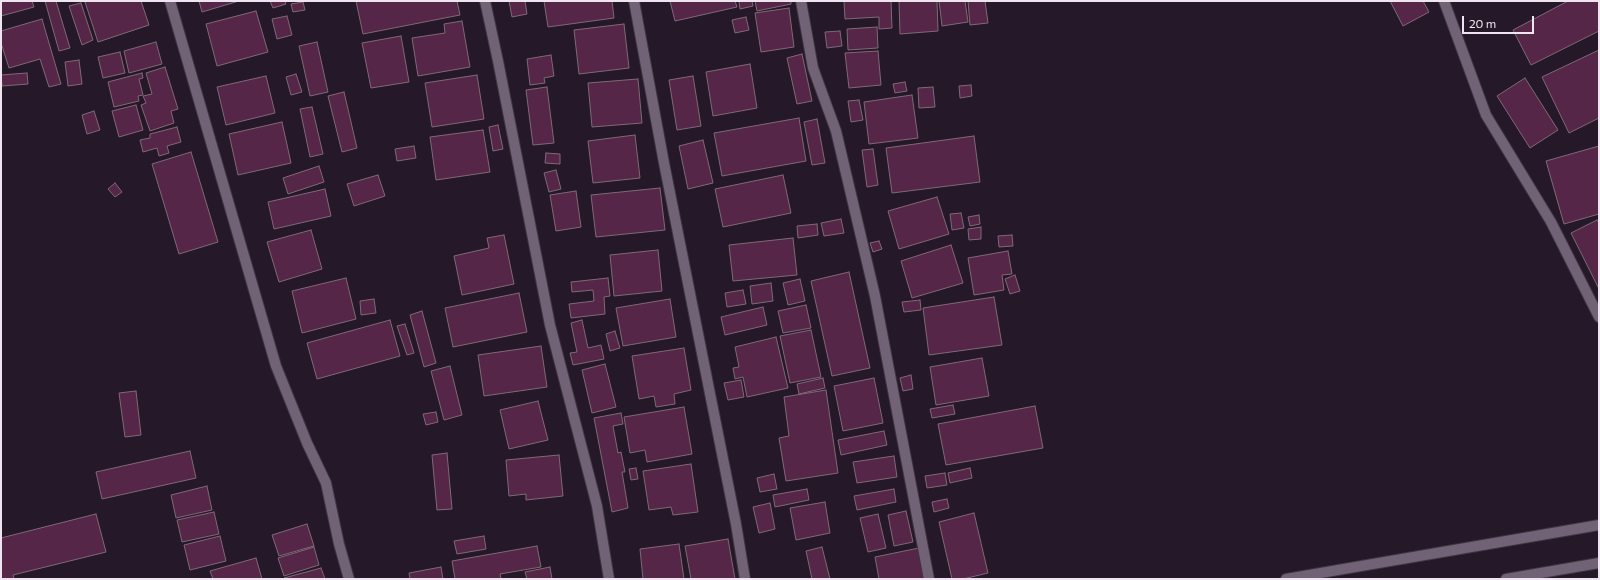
<!DOCTYPE html>
<html>
<head>
<meta charset="utf-8">
<style>
  body { margin:0 }
  #map { position:relative; width:1600px; height:580px; overflow:hidden; background:#251828; font-family:Commissioner,sans-serif }
  canvas { display:block }
  .frame { position:absolute; inset:0; border:2px solid #eee5f0; pointer-events:none }
  .scale { position:absolute; left:1462px; top:16px; width:72px; height:18px; box-sizing:border-box; border:2px solid #eee5f0; border-top:0; padding-left:5px; font-size:12px; line-height:14px; white-space:nowrap; color:#eee5f0; -webkit-text-stroke:3px #251828; paint-order:stroke }
</style>
</head>
<body>
<div id="map">
<canvas width="1600" height="580"></canvas>
<div class="frame"></div>
<div class="scale">20 m</div>
</div>
<script>
const ctx = document.querySelector('canvas').getContext('2d');
ctx.lineJoin = 'round';
function fill(path, color) { ctx.fillStyle = color; ctx.fill(path, 'evenodd'); }
const toPath = rows => new Path2D(rows.map(r => 'M' + r).join(''));
function stroke(path, color, width, dash) { ctx.strokeStyle = color; ctx.lineWidth = width; ctx.lineCap = dash ? 'butt' : 'round'; ctx.setLineDash(dash || []); ctx.stroke(path); }
const building = toPath([
  [1,1,32,1,34,7,1,16,1,1],
  [45,1,56,1,70,48,59,51,45,1],
  [88,1,141,1,149,25,98,42,85,2,88,1],
  [199,1,239,1,202,12,199,1],
  [270,1,285,1,286,4,273,8,270,1],
  [356,1,457,1,460,15,363,34,356,1],
  [509,1,525,1,527,14,512,17,509,1],
  [544,1,612,1,614,18,548,27,544,1],
  [670,1,735,1,737,7,675,21,670,1],
  [739,1,752,1,753,6,740,9,739,1],
  [755,1,791,1,791,4,757,11,755,1],
  [844,1,891,1,892,28,879,29,879,17,845,19,844,1],
  [899,1,937,1,938,31,900,34,899,1],
  [939,1,965,1,968,22,942,26,939,1],
  [968,1,985,1,988,23,970,25,968,1],
  [1390,1,1423,1,1429,12,1403,26,1390,1],
  [1568,1,1599,1,1599,31,1531,65,1513,30,1568,1],
  [303,2,305,10,293,12,291,4,303,2],
  [81,3,93,40,82,45,69,6,81,3],
  [789,8,794,47,761,52,755,13,789,8],
  [256,11,268,52,217,66,206,24,256,11],
  [287,16,292,35,277,39,272,19,287,16],
  [746,17,749,30,735,33,732,20,746,17],
  [42,19,61,84,49,87,40,59,9,68,1,43,1,31,42,19],
  [462,21,470,67,418,76,412,38,445,33,444,24,462,21],
  [624,24,629,68,579,74,574,30,624,24],
  [877,27,878,48,848,50,847,29,877,27],
  [840,31,842,46,827,48,825,32,840,31],
  [401,36,409,82,371,88,362,43,401,36],
  [156,42,162,64,129,73,124,51,156,42],
  [317,42,328,92,310,96,299,46,317,42],
  [1599,50,1599,118,1569,133,1542,77,1599,50],
  [878,51,881,85,849,88,845,53,878,51],
  [120,52,125,73,103,78,98,57,120,52],
  [802,54,812,101,797,104,787,58,802,54],
  [551,55,554,76,544,78,545,83,530,85,527,59,551,55],
  [79,60,82,84,68,86,65,62,79,60],
  [750,64,757,108,713,116,706,72,750,64],
  [165,67,178,109,171,111,174,123,150,131,141,105,146,103,143,96,152,94,146,73,165,67],
  [27,73,28,84,2,86,1,75,27,73],
  [142,73,143,78,139,79,143,95,138,96,139,101,114,107,108,82,142,73],
  [296,74,302,92,291,95,286,77,296,74],
  [477,75,484,119,432,127,425,83,477,75],
  [266,76,275,113,226,125,217,87,266,76],
  [693,76,701,126,677,130,669,80,693,76],
  [1525,78,1558,130,1530,148,1497,96,1525,78],
  [638,79,642,123,592,127,588,83,638,79],
  [905,82,907,91,895,93,893,84,905,82],
  [971,85,972,96,960,98,959,86,971,85],
  [547,87,554,143,533,145,526,90,547,87],
  [933,87,935,107,919,108,918,88,933,87],
  [344,92,357,148,342,152,328,96,344,92],
  [912,95,918,138,869,144,864,102,912,95],
  [859,100,863,120,851,122,848,101,859,100],
  [136,105,143,130,119,137,112,111,136,105],
  [312,107,323,154,310,157,300,109,312,107],
  [94,111,100,130,87,134,82,115,94,111],
  [799,118,806,161,722,176,714,133,799,118],
  [817,119,825,163,812,165,804,122,817,119],
  [282,122,291,163,238,175,229,134,282,122],
  [498,125,503,149,493,151,489,127,498,125],
  [177,127,181,142,167,146,169,153,159,156,157,148,143,152,140,140,150,138,150,134,177,127],
  [483,130,490,172,436,180,430,137,483,130],
  [635,135,640,178,593,183,588,141,635,135],
  [974,136,980,182,892,193,886,148,974,136],
  [703,140,713,183,688,189,679,146,703,140],
  [414,146,416,158,397,161,395,149,414,146],
  [1599,146,1599,214,1564,224,1546,161,1599,146],
  [873,149,878,185,867,187,862,150,873,149],
  [191,152,218,242,179,254,152,164,191,152],
  [546,153,560,154,560,164,545,163,546,153],
  [319,166,324,182,288,194,283,178,319,166],
  [556,170,561,189,549,192,544,173,556,170],
  [378,175,385,196,354,206,347,184,378,175],
  [783,175,791,213,723,227,715,189,783,175],
  [115,183,122,192,115,197,108,189,115,183],
  [660,188,665,230,596,237,591,195,660,188],
  [325,189,331,216,274,229,268,202,325,189],
  [576,191,581,227,556,231,550,195,576,191],
  [937,197,949,234,899,249,888,211,937,197],
  [961,213,964,228,952,230,950,214,961,213],
  [979,215,980,224,970,226,968,217,979,215],
  [841,219,844,233,824,236,821,223,841,219],
  [1597,220,1599,223,1599,289,1571,233,1597,220],
  [817,224,818,235,798,238,797,226,817,224],
  [981,227,981,239,969,240,968,229,981,227],
  [311,230,322,269,279,282,267,242,311,230],
  [504,235,514,284,462,295,454,256,489,248,487,238,504,235],
  [1012,235,1013,246,999,247,998,236,1012,235],
  [793,238,797,275,733,281,729,245,793,238],
  [879,241,882,249,873,252,870,243,879,241],
  [951,245,963,283,912,298,901,261,951,245],
  [658,250,662,291,614,296,610,255,658,250],
  [1008,251,1012,274,1002,275,1004,290,974,295,968,258,1008,251],
  [849,272,870,368,832,376,811,281,849,272],
  [1015,275,1020,291,1010,294,1005,279,1015,275],
  [346,278,356,319,302,333,292,291,346,278],
  [608,278,610,296,604,297,605,314,571,318,569,304,594,301,593,290,572,292,571,282,608,278],
  [800,279,805,301,788,305,783,283,800,279],
  [771,283,773,301,752,304,750,286,771,283],
  [743,290,746,304,727,307,725,293,743,290],
  [519,293,527,332,453,347,445,308,519,293],
  [994,297,1002,345,929,355,923,308,994,297],
  [374,299,376,313,361,315,360,301,374,299],
  [670,299,676,337,623,346,616,308,670,299],
  [920,300,921,310,904,312,902,302,920,300],
  [806,305,811,328,783,333,778,311,806,305],
  [763,307,767,325,725,335,721,317,763,307],
  [422,311,436,363,424,367,410,315,422,311],
  [390,320,400,356,317,379,307,343,390,320],
  [582,320,588,348,601,345,604,359,573,365,570,353,577,352,571,323,582,320],
  [405,324,414,353,407,355,397,326,405,324],
  [811,330,821,377,790,383,780,336,811,330],
  [615,331,620,348,610,351,606,334,615,331],
  [776,337,788,388,747,397,743,377,735,379,733,368,739,367,735,347,776,337],
  [541,346,547,387,484,396,478,355,541,346],
  [684,348,691,390,674,394,675,404,656,407,654,396,639,399,632,356,684,348],
  [982,358,989,396,936,405,930,367,982,358],
  [605,364,616,407,592,413,582,370,605,364],
  [450,366,462,415,444,420,431,371,450,366],
  [911,375,913,389,903,391,900,378,911,375],
  [823,378,825,388,799,394,797,384,823,378],
  [874,378,883,423,843,431,834,386,874,378],
  [741,380,744,397,728,400,724,383,741,380],
  [826,390,838,473,786,481,779,438,789,436,784,397,826,390],
  [136,391,141,435,125,437,119,393,136,391],
  [538,401,548,440,509,449,500,410,538,401],
  [953,405,955,414,932,418,930,409,953,405],
  [1035,406,1043,448,946,465,938,424,1035,406],
  [684,407,692,454,647,462,645,450,630,453,624,417,684,407],
  [436,412,438,422,426,425,423,414,436,412],
  [621,413,623,424,613,426,618,453,621,452,625,472,622,472,628,508,612,512,594,418,621,413],
  [884,431,887,445,841,455,838,440,884,431],
  [190,451,196,478,102,499,96,472,190,451],
  [447,453,452,509,437,510,432,455,447,453],
  [559,455,563,496,526,500,526,494,509,496,506,460,559,455],
  [894,456,897,477,857,483,853,462,894,456],
  [691,464,698,512,673,515,671,507,649,510,643,471,691,464],
  [636,468,638,479,631,480,629,469,636,468],
  [970,468,972,478,950,483,948,473,970,468],
  [945,473,947,485,927,488,925,476,945,473],
  [774,474,777,489,760,492,757,478,774,474],
  [207,486,212,510,176,518,171,495,207,486],
  [807,489,809,500,775,507,773,495,807,489],
  [894,489,896,502,857,510,854,496,894,489],
  [947,499,949,508,934,512,932,502,947,499],
  [825,502,830,533,796,540,790,508,825,502],
  [770,503,775,529,759,533,753,507,770,503],
  [906,511,913,542,894,546,888,515,906,511],
  [214,512,219,534,182,542,177,520,214,512],
  [974,513,988,573,963,579,952,579,939,522,974,513],
  [96,514,106,552,13,575,14,579,1,579,1,538,96,514],
  [878,514,886,548,868,552,860,518,878,514],
  [307,524,314,546,279,556,272,535,307,524],
  [220,536,226,561,190,570,184,545,220,536],
  [484,536,486,549,457,554,454,541,484,536],
  [728,539,735,579,691,579,685,546,728,539],
  [679,544,684,579,643,579,640,549,679,544],
  [537,546,541,567,500,574,501,579,455,579,452,561,537,546],
  [314,547,319,565,284,576,278,558,314,547],
  [822,547,830,579,812,579,806,551,822,547],
  [919,548,924,579,879,579,875,557,919,548],
  [256,558,262,579,213,579,210,571,256,558],
  [441,567,443,579,410,579,409,573,441,567],
  [550,567,552,579,527,579,525,572,550,567],
  [321,568,325,579,284,579,284,578,321,568]
]);
fill(building, '#562648');
stroke(building, '#7f6977', 1);
const lane = toPath([
  [1444,1,1486,115,1551,222,1599,317]
]);
const street = toPath([
  [170,1,276,366,307,443,326,483,339,544,349,579],
  [485,1,498,61,550,325,597,506,609,579],
  [634,1,664,163,736,524,745,579],
  [801,1,813,68,836,131,875,296,929,579]
]);
const secondary = toPath([
  [1286,579,1599,525],
  [1506,579,1599,563]
]);
stroke(lane, '#3f3642', 12);
stroke(street, '#3f3642', 12);
stroke(secondary, '#3f3642', 12);
stroke(lane, '#716275', 10);
stroke(street, '#716275', 10);
stroke(secondary, '#716275', 10);
</script>
</body>
</html>
